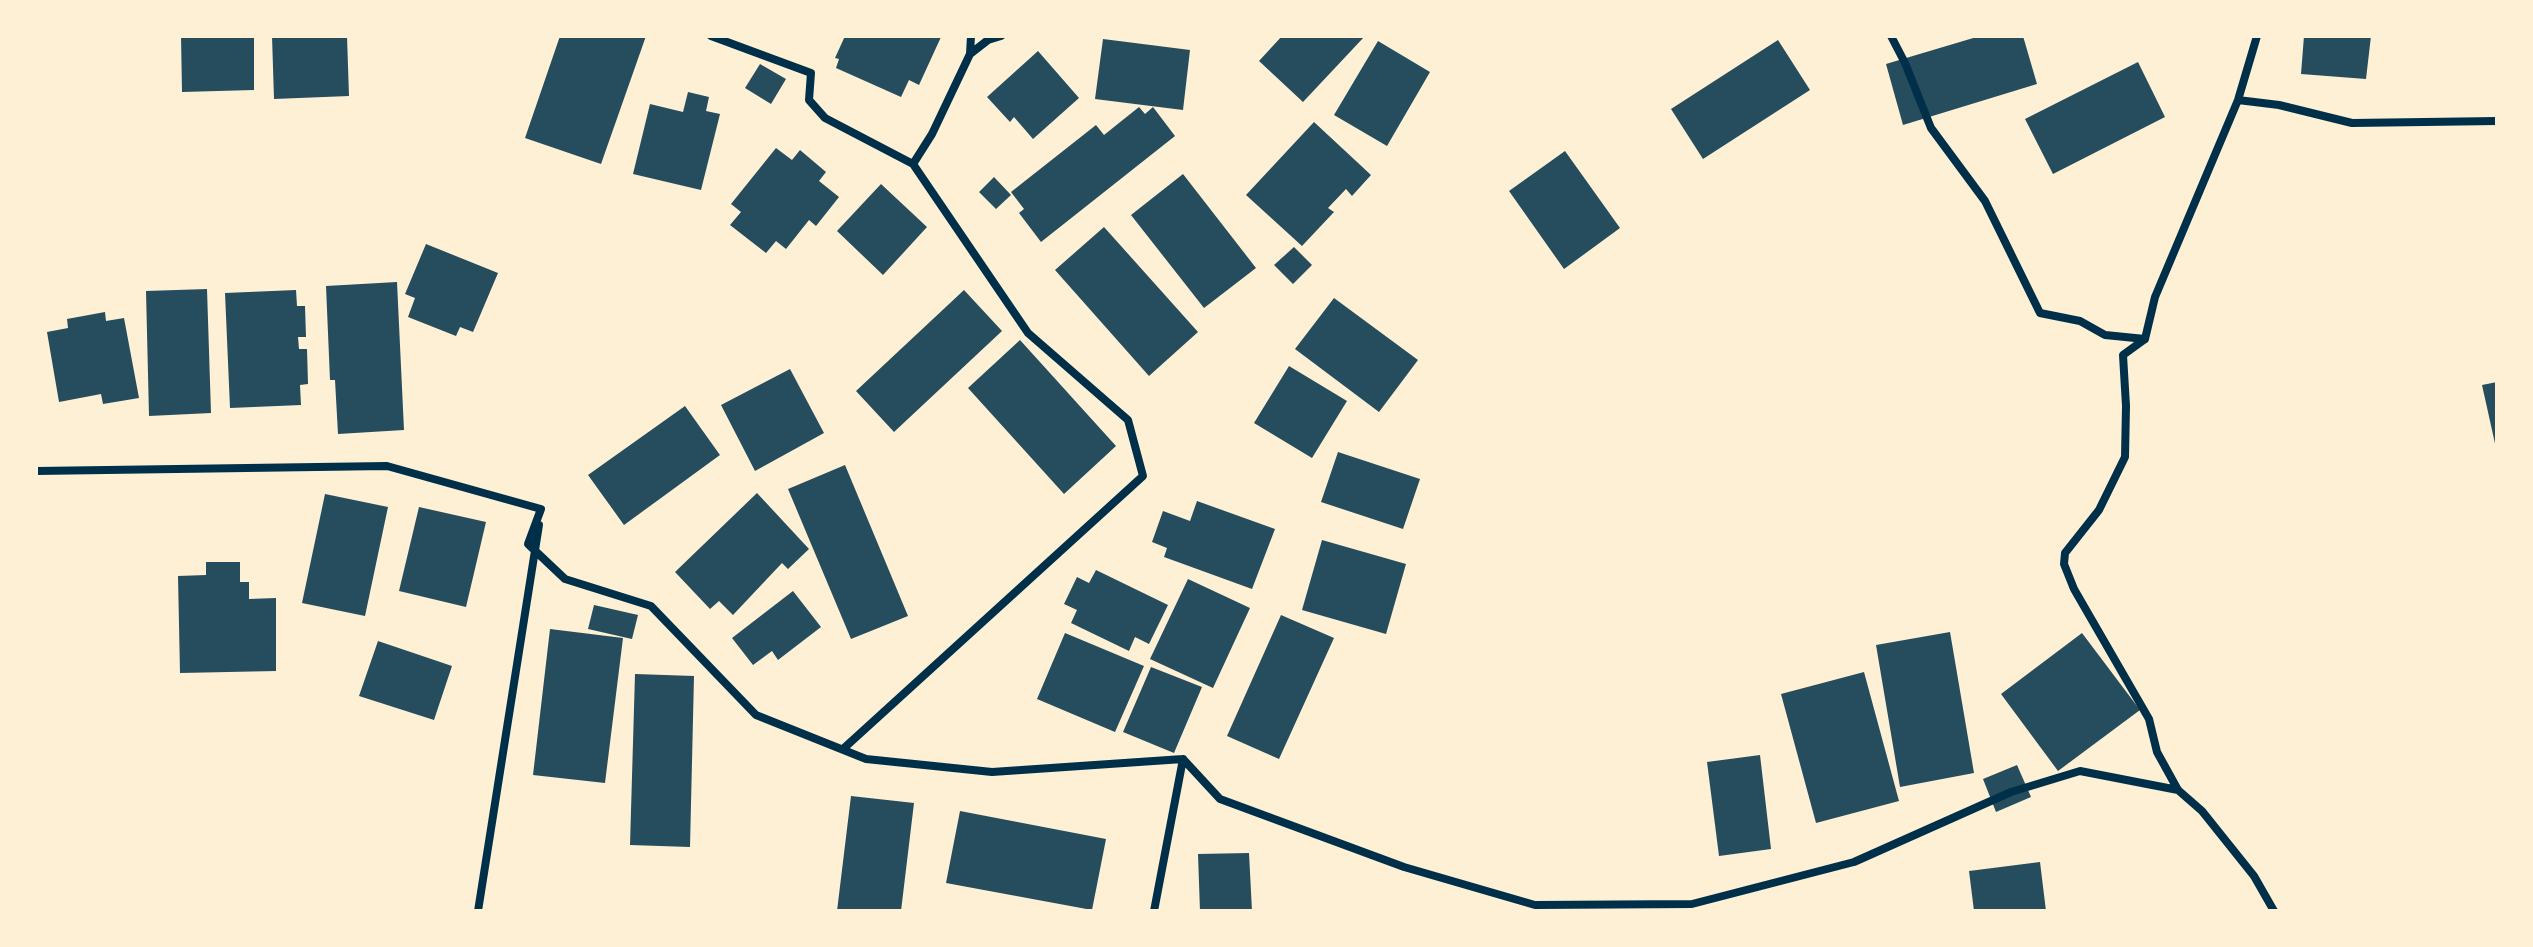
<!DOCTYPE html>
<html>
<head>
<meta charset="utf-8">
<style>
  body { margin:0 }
  #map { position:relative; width:2533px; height:947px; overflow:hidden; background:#fdf0d5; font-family:Arial,sans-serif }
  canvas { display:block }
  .frame { position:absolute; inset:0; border:38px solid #fdf0d5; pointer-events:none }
</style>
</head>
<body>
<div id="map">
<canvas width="2533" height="947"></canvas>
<div class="frame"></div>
</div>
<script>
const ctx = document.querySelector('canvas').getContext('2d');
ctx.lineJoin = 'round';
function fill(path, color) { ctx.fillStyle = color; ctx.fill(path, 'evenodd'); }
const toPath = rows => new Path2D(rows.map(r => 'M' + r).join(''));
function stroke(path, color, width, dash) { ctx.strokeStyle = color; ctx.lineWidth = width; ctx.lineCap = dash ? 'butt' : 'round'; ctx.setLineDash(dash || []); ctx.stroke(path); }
fill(toPath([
  [181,36,254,36,254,90,182,92],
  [272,36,347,36,349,96,274,99],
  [560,36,646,36,601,164,525,138],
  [845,36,939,36,941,37,919,85,909,80,901,97,836,68,839,59,835,58],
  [1282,36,1365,36,1303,102,1259,61],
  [1980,36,2023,36,2037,84,1903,125,1886,64],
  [2304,36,2371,36,2366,79,2301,74],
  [1103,39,1190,50,1183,110,1095,99],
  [1778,40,1810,90,1703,159,1671,109],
  [1378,41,1430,72,1387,146,1334,115],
  [1038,51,1079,98,1033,139,1014,117,1010,122,987,97],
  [2138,62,2165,117,2053,174,2025,119],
  [760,64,786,79,771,104,745,88],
  [688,92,709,97,706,111,720,114,701,190,633,174,650,104,683,112],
  [1139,107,1145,114,1153,107,1175,136,1041,242,1019,213,1024,209,1011,192,1096,125,1104,135],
  [1314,122,1371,175,1352,196,1346,189,1328,208,1334,212,1302,246,1246,195],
  [776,148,792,160,800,150,826,172,819,181,839,197,816,226,809,220,786,249,776,241,766,253,730,225,741,212,731,204],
  [1565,151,1620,228,1564,269,1509,191],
  [1183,174,1256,268,1204,308,1131,215],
  [994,177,1011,195,996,209,979,192],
  [881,184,927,227,883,275,837,231],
  [1104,227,1198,332,1149,376,1055,270],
  [426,244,498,273,473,332,460,327,456,336,408,317,415,298,405,294],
  [1294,247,1312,265,1293,284,1274,265],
  [397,282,404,430,338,434,335,380,330,380,326,286],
  [207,289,211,413,149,416,146,291],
  [296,290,297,306,305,306,306,337,298,337,299,349,307,349,308,384,300,385,301,405,230,408,225,293],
  [964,290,1002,331,894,432,856,391],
  [1334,298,1418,360,1379,412,1295,349],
  [105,312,106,321,124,318,139,398,103,404,101,394,59,402,47,332,68,328,67,319],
  [1020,340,1116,446,1064,494,968,388],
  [1289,366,1347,401,1312,458,1254,423],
  [790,369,824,433,755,471,721,405],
  [2497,382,2497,448,2496,448,2482,385],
  [685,406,720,455,624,525,588,475],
  [1338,452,1420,479,1403,529,1321,502],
  [845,465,908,616,851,639,788,489],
  [757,493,809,549,788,569,782,563,733,615,719,601,710,609,675,572],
  [325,494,388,507,365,616,302,603],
  [1197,501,1275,529,1252,589,1164,557,1167,548,1152,542,1163,511,1190,521],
  [419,507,486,522,466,607,399,591],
  [1322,540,1406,564,1386,634,1302,610],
  [206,562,240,562,240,582,249,582,249,599,276,598,276,671,180,673,178,576,206,575],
  [1096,570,1168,605,1149,644,1135,637,1129,651,1071,623,1077,610,1064,604,1077,577,1089,583],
  [1188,579,1250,608,1213,688,1150,659],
  [793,591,821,627,778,660,772,651,753,665,732,638],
  [594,605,638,615,632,639,588,629],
  [1281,615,1334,638,1279,759,1227,736],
  [550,629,623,638,605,783,533,775],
  [1950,632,1974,773,1900,787,1876,645],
  [1065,633,1144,666,1115,732,1037,699],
  [2082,633,2140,710,2058,771,2001,694],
  [378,641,452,666,434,720,359,696],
  [1151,667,1202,687,1174,753,1123,732],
  [1864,672,1899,801,1816,823,1781,694],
  [635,674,694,676,690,847,630,845],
  [1760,755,1771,849,1719,856,1707,762],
  [2017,765,2031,797,1996,812,1983,779],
  [851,796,914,803,901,911,837,911],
  [960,811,1106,839,1092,910,946,883],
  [1249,853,1252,911,1200,911,1198,854],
  [2040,862,2046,911,1974,911,1969,871]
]), '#264d5e');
stroke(toPath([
  [711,36,811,73,809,100,825,118,913,164,1028,333,1128,420,1143,476,843,749],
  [1891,36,1905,63,1931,128,1985,201,2040,313,2080,321,2105,335,2145,339,2123,355,2126,406,2125,457,2099,510,2065,553,2064,564,2074,589,2149,719,2157,752,2178,790,2202,811,2254,876,2274,911],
  [970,54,988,40,1001,36],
  [2238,100,2279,105,2352,123,2497,121],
  [913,164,932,134,970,54,971,36],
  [2145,339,2155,297,2238,100,2257,36],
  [36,471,387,466,541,509,528,544,565,579,651,606,756,715,866,759,992,772,1183,759,1220,799,1404,867,1535,905,1692,904,1854,862,2011,792,2080,771,2178,790],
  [478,911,539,525],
  [1154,911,1183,759]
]), '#003049', 8);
</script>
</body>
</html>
